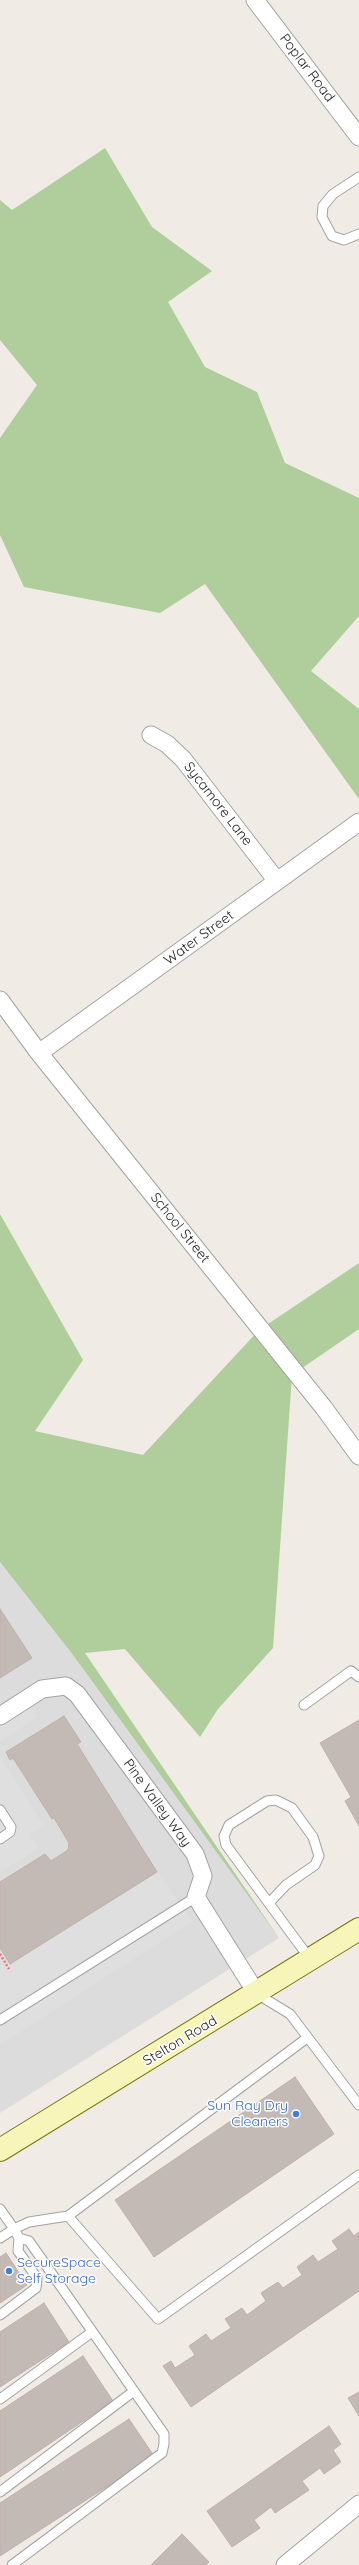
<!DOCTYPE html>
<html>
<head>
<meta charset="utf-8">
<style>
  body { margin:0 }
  canvas { display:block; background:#f0ebe5 }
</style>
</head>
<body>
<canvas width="359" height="2565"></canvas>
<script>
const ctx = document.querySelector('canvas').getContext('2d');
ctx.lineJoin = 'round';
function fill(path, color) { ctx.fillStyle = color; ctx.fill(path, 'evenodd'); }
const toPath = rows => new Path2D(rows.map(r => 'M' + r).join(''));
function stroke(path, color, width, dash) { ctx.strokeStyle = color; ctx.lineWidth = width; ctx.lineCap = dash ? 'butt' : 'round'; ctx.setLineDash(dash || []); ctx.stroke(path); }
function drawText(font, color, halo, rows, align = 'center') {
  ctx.font = font + ' Quicksand,sans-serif'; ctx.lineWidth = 3; ctx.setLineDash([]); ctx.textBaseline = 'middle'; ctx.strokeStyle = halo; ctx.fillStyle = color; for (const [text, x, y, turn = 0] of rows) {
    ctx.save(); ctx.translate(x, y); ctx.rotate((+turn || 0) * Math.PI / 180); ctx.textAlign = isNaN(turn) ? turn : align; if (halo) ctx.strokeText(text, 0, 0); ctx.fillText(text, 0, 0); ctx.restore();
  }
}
fill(toPath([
  [0,1562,73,1655,279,1938,0,2113]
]), '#dddcdc');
fill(toPath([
  [105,148,152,227,212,271,168,302,205,367,257,392,285,463,359,498,359,616,311,671,359,709,359,799,205,584,160,613,24,587,0,535,0,438,37,385,0,340,0,200,12,210],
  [0,1214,83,1360,35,1431,143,1455,259,1330,359,1263,359,1329,292,1375,273,1648,218,1709,200,1737,125,1649,85,1653,279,1938,73,1655,0,1562]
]), '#b0ce9b');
fill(toPath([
  [29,1697,37,1717,0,1742,0,1716],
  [0,1756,44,1826,30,1834,39,1848,0,1872],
  [157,1872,193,1921,0,2045,0,1968]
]), '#dfdfdf');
const building = toPath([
  [0,1609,32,1658,0,1678,0,1609],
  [64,1716,81,1742,77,1744,157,1872,10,1964,0,1948,0,1882,45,1854,51,1861,68,1850,69,1843,54,1818,52,1819,13,1758,10,1760,6,1752,64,1716],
  [359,1720,359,1826,345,1801,351,1797,320,1743,359,1720],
  [295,2077,334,2134,154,2257,115,2200,295,2077],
  [349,2229,354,2236,359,2232,359,2291,191,2407,163,2366,171,2361,175,2368,195,2355,189,2346,206,2334,211,2341,231,2328,225,2319,242,2308,247,2315,266,2301,261,2293,278,2282,283,2288,302,2275,297,2267,313,2255,318,2262,338,2249,332,2241,349,2229],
  [6,2253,27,2285,0,2303,0,2257,6,2253],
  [44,2303,69,2342,0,2387,0,2332,44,2303],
  [83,2356,113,2401,0,2477,0,2411,83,2356],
  [359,2392,359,2416,348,2398,359,2392],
  [129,2419,154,2456,0,2556,0,2503,129,2419],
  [329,2426,341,2444,333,2450,341,2462,324,2474,320,2468,302,2481,309,2490,275,2513,271,2507,254,2520,260,2528,232,2547,207,2511,329,2426],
  [182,2534,209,2562,206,2565,151,2565,182,2534]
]);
fill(building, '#c4bab5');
stroke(building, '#c1b0a8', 1);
const service = toPath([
  [359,177,333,194,323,206,322,217,332,236,344,240,359,234],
  [304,1705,351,1671,359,1677],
  [0,1810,11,1827,10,1832,0,1839],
  [269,1903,286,1885,315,1865,319,1856,313,1837,292,1808,276,1800,267,1801,229,1825,224,1836,226,1845,310,1959],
  [257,1994,290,2014,359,2105],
  [0,2020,196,1897],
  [0,2209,14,2229,29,2222,68,2216,158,2319,359,2175],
  [68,2216,307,2038],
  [0,2238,14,2229,19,2238,18,2251,37,2278,36,2288,0,2315],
  [0,2399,92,2332],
  [0,2492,134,2391],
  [12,2565,162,2453,164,2444,164,2434,29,2241,19,2238]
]);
const minor = toPath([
  [255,0,359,137],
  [151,735,167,744,183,759,277,881],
  [0,1000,39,1053,324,1408,359,1456],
  [39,1053,359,822],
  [0,1716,42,1689,66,1686,77,1694,195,1854,203,1876,196,1897,257,1994],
  [285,2565,359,2504]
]);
const secondary = toPath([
  [0,2150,359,1929]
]);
stroke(service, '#a3a3a3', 11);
stroke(minor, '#a3a3a3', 19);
stroke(secondary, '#757507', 24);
stroke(toPath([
  [0,1954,9,1969]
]), '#f76f70', 2.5, [2, 2]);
stroke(service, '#fff', 9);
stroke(minor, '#fff', 17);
stroke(secondary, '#f8f5bb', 22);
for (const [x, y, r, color] of [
  [296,2114,4,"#3f7fe0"],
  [9,2271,4,"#3f7fe0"]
]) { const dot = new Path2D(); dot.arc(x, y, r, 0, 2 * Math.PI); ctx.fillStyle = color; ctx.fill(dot); stroke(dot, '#fff', 1.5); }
drawText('14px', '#1f1f1f', '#fff', [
  ["Poplar Road",307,68,53],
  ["Sycamore Lane",218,804,52],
  ["Water Street",199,938,-36],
  ["School Street",180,1228,51],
  ["Pine Valley Way",157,1803,54],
  ["Stelton Road",180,2041,-31]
]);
drawText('14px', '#366cbe', '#fff', [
  ["Sun Ray Dry",288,2106],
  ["Cleaners",288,2122],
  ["SecureSpace",17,2263,"left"],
  ["Self Storage",17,2279,"left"]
], 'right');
</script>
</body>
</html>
